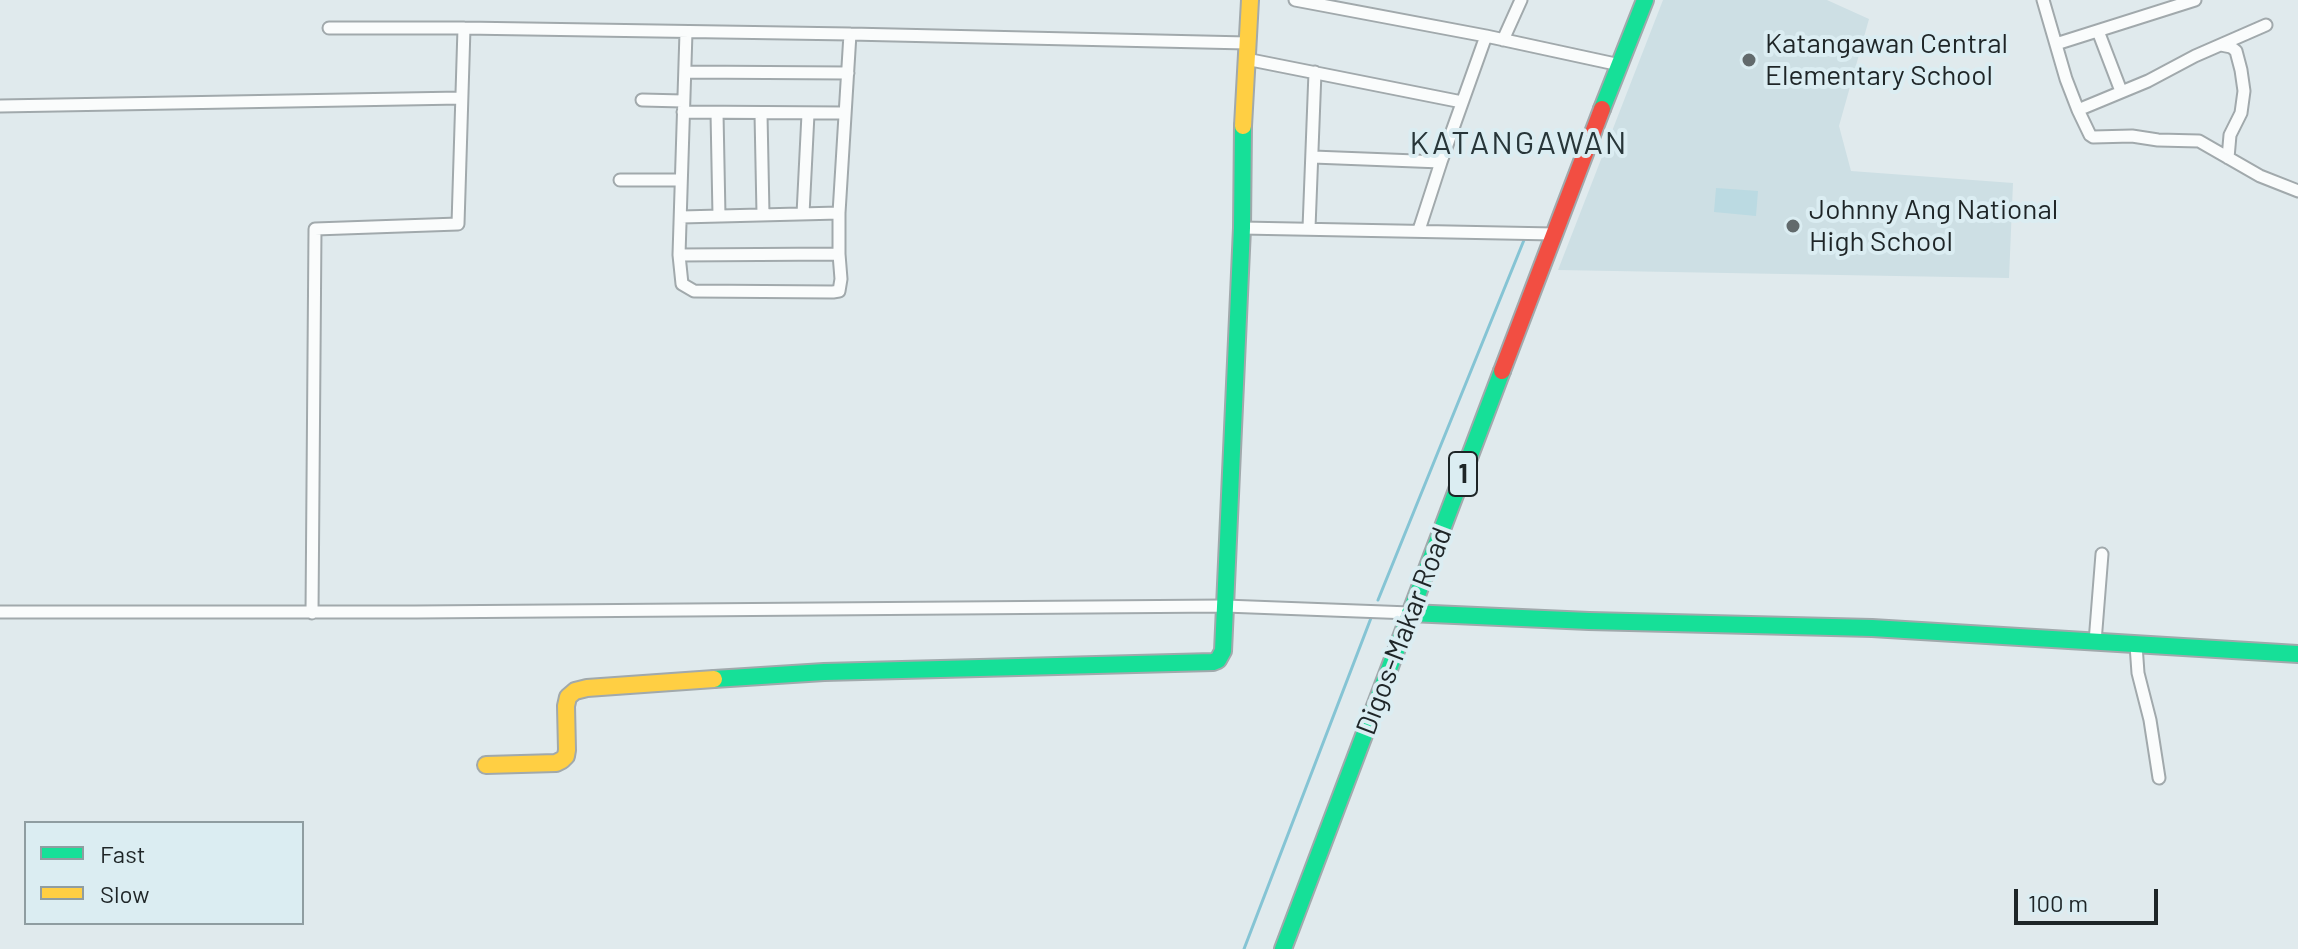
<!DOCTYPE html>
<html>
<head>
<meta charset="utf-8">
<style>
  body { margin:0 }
  #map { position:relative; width:2298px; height:949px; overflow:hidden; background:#e0eaed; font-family:Barlow,sans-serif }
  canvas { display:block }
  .legend { position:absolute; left:24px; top:821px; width:280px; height:104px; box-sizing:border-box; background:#dbedf2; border:2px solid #8f9da1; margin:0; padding:10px 14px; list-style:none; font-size:24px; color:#1e2527 }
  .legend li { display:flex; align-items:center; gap:16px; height:40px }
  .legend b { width:40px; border:2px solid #8f9da1 }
  .scale { position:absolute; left:2014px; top:889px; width:144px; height:36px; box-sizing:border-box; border:4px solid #1e2527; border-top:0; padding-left:10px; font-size:24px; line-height:28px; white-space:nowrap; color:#1e2527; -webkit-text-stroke:6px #dbedf2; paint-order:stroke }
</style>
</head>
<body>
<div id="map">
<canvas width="2298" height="949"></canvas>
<ul class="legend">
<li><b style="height:10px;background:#16e098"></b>Fast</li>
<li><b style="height:10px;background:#ffcf43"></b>Slow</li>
</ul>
<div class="scale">100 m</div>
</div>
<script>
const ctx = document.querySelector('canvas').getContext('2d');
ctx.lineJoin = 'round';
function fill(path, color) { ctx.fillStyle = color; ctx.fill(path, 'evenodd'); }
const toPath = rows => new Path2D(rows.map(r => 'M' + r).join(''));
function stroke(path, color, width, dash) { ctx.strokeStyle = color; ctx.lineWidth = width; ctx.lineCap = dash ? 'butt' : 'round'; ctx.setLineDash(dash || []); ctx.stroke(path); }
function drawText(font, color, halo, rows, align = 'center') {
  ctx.font = font + ' Barlow,sans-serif'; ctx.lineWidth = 8; ctx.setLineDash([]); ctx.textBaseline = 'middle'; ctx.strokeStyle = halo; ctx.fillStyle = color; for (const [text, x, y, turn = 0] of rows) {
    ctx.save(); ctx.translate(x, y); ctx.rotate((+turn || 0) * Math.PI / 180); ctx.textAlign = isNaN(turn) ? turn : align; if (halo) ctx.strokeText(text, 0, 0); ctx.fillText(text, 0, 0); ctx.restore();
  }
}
fill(toPath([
  [1663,0,1827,0,1869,19,1839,126,1851,171,2013,183,2009,278,1558,270]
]), '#cddfe4');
fill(toPath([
  [1716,188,1758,191,1756,216,1714,212]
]), '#bbdae2');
stroke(toPath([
  [1378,600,1524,240],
  [1244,949,1371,618]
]), '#85c4d4', 3);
const street = toPath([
  [1295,0,1486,36,1620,65],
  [2043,0,2066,79,2078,110,2148,81,2195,56,2266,25],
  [329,28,464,28,850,34,1247,43],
  [2098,31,2121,91],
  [686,32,679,255,682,284,694,291,833,292,839,291,841,279,839,254,839,213,850,34],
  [1503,40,1521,0],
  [2056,44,2195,0],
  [2221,45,2231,47,2236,51,2241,70,2244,91,2241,113,2230,135,2228,158],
  [1246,59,1462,102],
  [685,72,848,73],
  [642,100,683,101],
  [0,106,461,98],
  [2078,110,2090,135,2093,137,2132,136,2158,140,2199,141,2260,176,2298,191],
  [683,112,845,113],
  [717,113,719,216],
  [761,114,763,214],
  [1313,157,1441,162],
  [620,180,681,180],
  [803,214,808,114],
  [681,217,839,213],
  [1242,228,1554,234],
  [1309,228,1315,72],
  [1419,230,1441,162,1486,36],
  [679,255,839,254],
  [0,612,415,612,1225,606,1410,613],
  [312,613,315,229,458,224,464,28],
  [2095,642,2102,554],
  [2136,645,2138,673,2150,720,2159,778]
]);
const fast = toPath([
  [1602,109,1645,0],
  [1410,613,1589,621,1872,628,2298,654],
  [714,679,824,672,1213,662,1218,660,1223,651,1242,228,1243,126],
  [1283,949,1502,371]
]);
const slow = toPath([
  [1243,126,1250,0],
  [486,765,556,763,562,760,566,756,567,750,566,706,568,697,575,691,587,688,714,679]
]);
const jam = toPath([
  [1502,371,1602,109]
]);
stroke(street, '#a1a9ac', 15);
stroke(fast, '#a1a9ac', 20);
stroke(slow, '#a1a9ac', 20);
stroke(jam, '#a1a9ac', 20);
stroke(street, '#fafcfc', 11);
stroke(fast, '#16e098', 16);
stroke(slow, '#ffcf43', 16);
stroke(jam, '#f24e42', 16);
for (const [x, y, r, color] of [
  [1749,60,8,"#626a6c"],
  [1793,226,8,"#626a6c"]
]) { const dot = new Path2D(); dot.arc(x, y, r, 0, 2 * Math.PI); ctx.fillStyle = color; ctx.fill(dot); stroke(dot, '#dbedf2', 3); }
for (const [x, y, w] of [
  [1463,474,28]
]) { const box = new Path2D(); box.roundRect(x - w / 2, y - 22, w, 44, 6); ctx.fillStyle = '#dbedf2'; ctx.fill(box); stroke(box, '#1e2527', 2); }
drawText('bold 26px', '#1e2527', null, [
  ["1",1463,474]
]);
drawText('28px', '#1e2527', '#dbedf2', [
  ["Katangawan Central",1765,44],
  ["Elementary School",1765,76],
  ["Johnny Ang National",1809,210],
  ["High School",1809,242]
], 'left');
drawText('28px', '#1e2527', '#dbedf2', [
  ["Digos-Makar Road",1404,631,-69]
]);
ctx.letterSpacing = '2px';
drawText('32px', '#283639', '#dbedf2', [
  ["KATANGAWAN",1519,143]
]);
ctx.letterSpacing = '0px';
</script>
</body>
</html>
